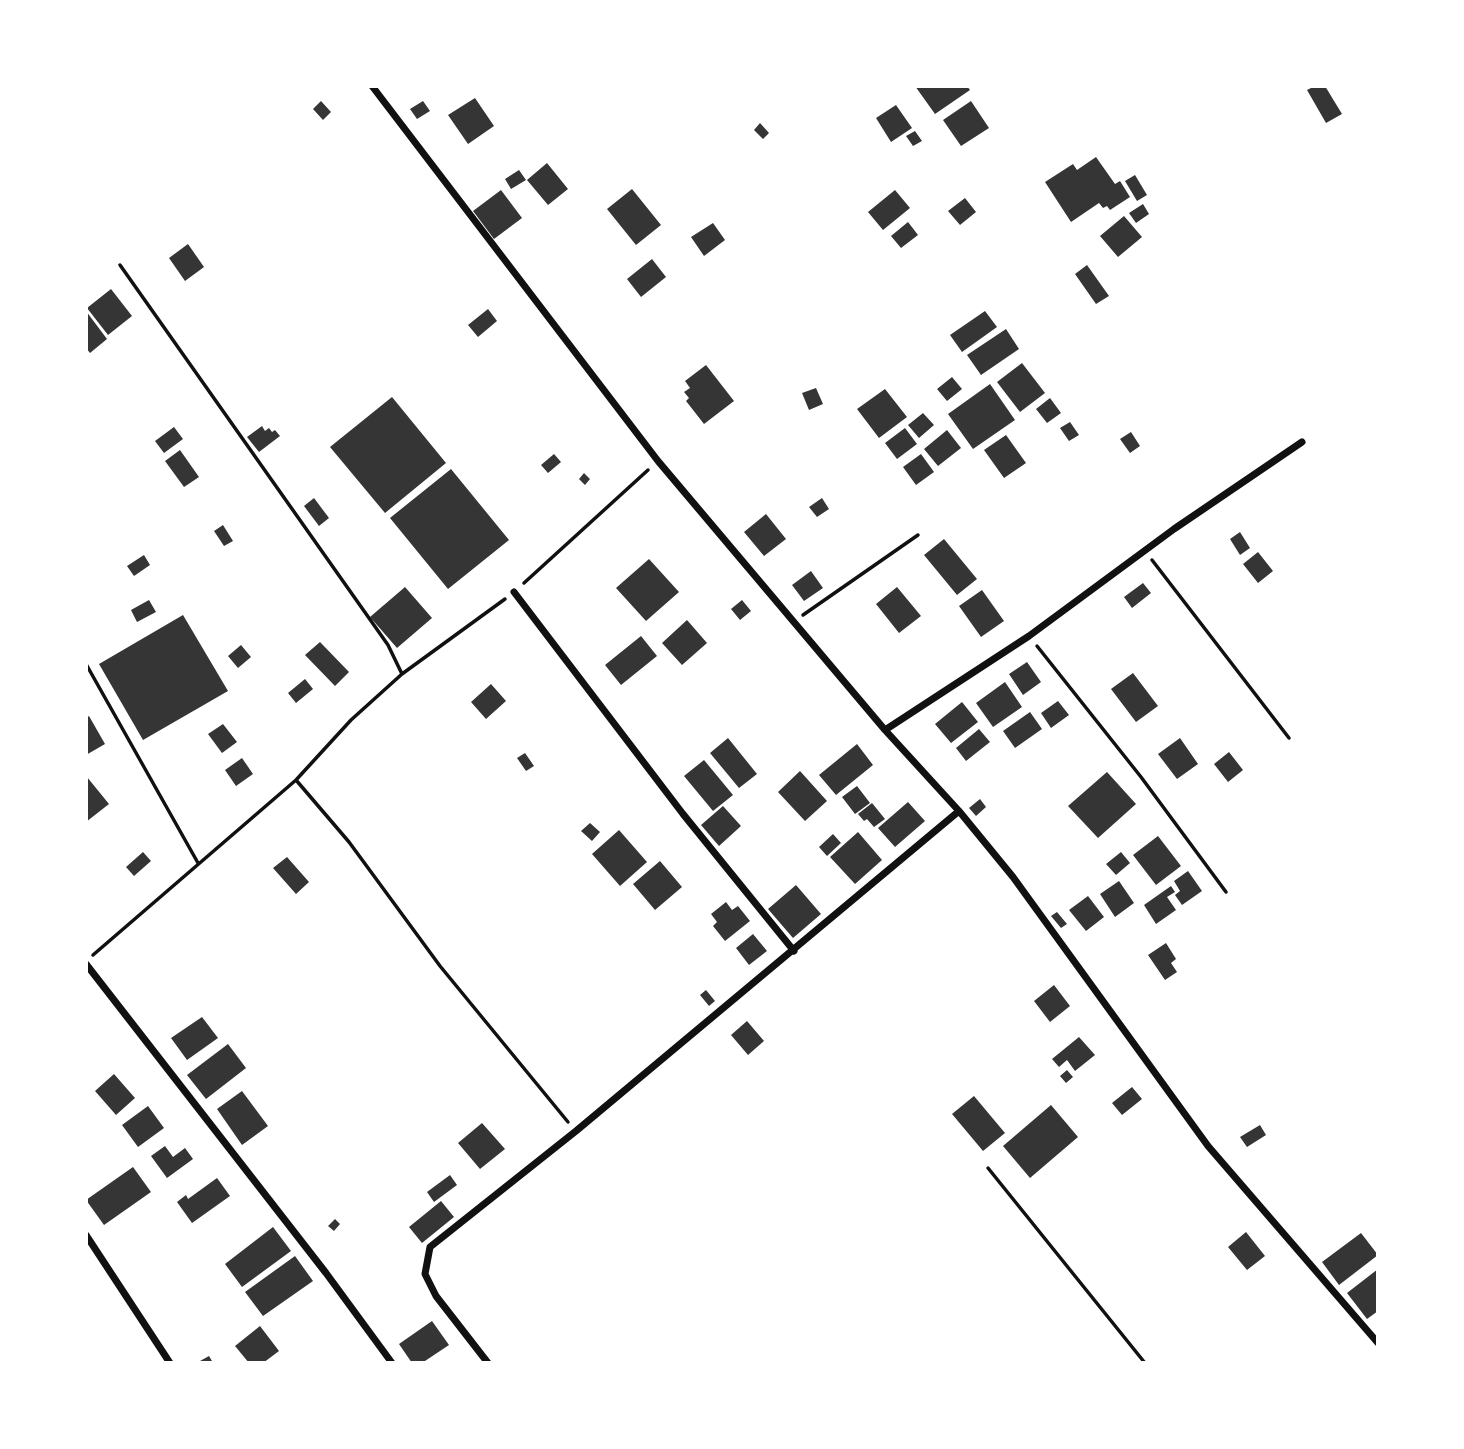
<!DOCTYPE html>
<html>
<head>
<meta charset="utf-8">
<style>
  body { margin:0 }
  #map { position:relative; width:1464px; height:1449px; overflow:hidden; background:#fff; font-family:"Playfair Display",serif }
  canvas { display:block }
  .frame { position:absolute; inset:0; border:88px solid #fff; pointer-events:none }
</style>
</head>
<body>
<div id="map">
<canvas width="1464" height="1449"></canvas>
<div class="frame"></div>
</div>
<script>
const ctx = document.querySelector('canvas').getContext('2d');
ctx.lineJoin = 'round';
function fill(path, color) { ctx.fillStyle = color; ctx.fill(path, 'evenodd'); }
const toPath = rows => new Path2D(rows.map(r => 'M' + r).join(''));
function stroke(path, color, width, dash) { ctx.strokeStyle = color; ctx.lineWidth = width; ctx.lineCap = dash ? 'butt' : 'round'; ctx.setLineDash(dash || []); ctx.stroke(path); }
fill(toPath([
  [915,86,967,86,970,90,935,114],
  [1315,86,1325,86,1342,114,1326,123,1307,90],
  [475,98,494,126,468,144,448,115],
  [321,101,331,112,323,120,313,109],
  [423,101,430,111,417,119,410,109],
  [971,101,989,128,961,146,943,120],
  [896,105,912,128,891,142,876,118],
  [760,123,769,133,763,139,754,130],
  [915,131,922,141,913,146,906,136],
  [1096,157,1115,184,1120,181,1130,197,1110,210,1107,206,1103,208,1099,203,1071,222,1045,182,1073,164,1077,170],
  [547,163,568,189,548,205,527,180],
  [519,170,526,180,511,189,505,179],
  [1135,175,1147,195,1137,201,1125,181],
  [632,189,661,225,636,245,607,209],
  [501,190,522,218,494,239,473,211],
  [895,190,910,208,883,230,868,212],
  [965,198,976,212,960,225,948,211],
  [1143,204,1149,214,1136,223,1129,213],
  [1124,216,1142,237,1118,257,1100,236],
  [908,222,918,235,901,248,891,236],
  [713,223,725,240,704,256,691,237],
  [188,244,204,267,185,281,169,258],
  [652,259,666,277,641,297,627,279],
  [1087,265,1109,296,1096,304,1075,274],
  [111,289,132,316,108,335,87,308],
  [488,309,497,321,478,337,468,325],
  [86,311,107,339,90,353,86,348],
  [985,311,997,327,962,352,950,335],
  [1006,329,1019,349,981,375,967,355],
  [1022,363,1045,393,1020,412,997,382],
  [706,365,734,401,704,424,686,401,689,398,684,392,690,388,685,381],
  [952,377,962,389,947,401,937,389],
  [990,384,1015,420,973,449,948,414],
  [816,388,823,404,809,410,802,393],
  [885,389,907,417,879,438,857,409],
  [392,397,446,463,385,513,330,447],
  [1050,398,1061,413,1047,423,1036,409],
  [923,413,934,425,919,438,908,425],
  [1070,422,1079,435,1069,441,1060,428],
  [262,426,265,431,269,428,272,432,275,430,280,436,259,452,247,437],
  [174,427,183,439,164,453,155,441],
  [905,428,917,444,897,459,885,443],
  [947,430,961,448,938,466,924,449],
  [1131,432,1140,446,1130,453,1120,439],
  [1006,435,1026,463,1004,478,984,450],
  [180,450,199,477,184,487,165,461],
  [554,454,561,462,548,473,541,465],
  [921,454,934,472,916,485,903,467],
  [451,469,509,540,448,589,390,518],
  [584,473,590,479,585,485,579,479],
  [314,498,329,518,319,526,304,506],
  [822,498,829,509,817,517,809,507],
  [766,514,786,539,764,556,744,532],
  [223,525,233,541,224,546,214,531],
  [1240,532,1250,548,1240,555,1230,539],
  [944,539,977,579,957,595,924,555],
  [1258,552,1273,571,1258,583,1243,564],
  [144,555,150,565,134,576,127,566],
  [649,559,679,592,646,621,616,588],
  [811,571,823,588,804,601,792,585],
  [1143,583,1151,593,1132,608,1124,597],
  [405,587,432,618,397,648,370,617],
  [897,587,921,616,899,633,876,604],
  [982,590,1004,621,981,637,959,606],
  [149,600,156,612,137,622,131,610],
  [742,600,751,611,740,620,731,609],
  [183,615,228,691,143,740,99,664],
  [687,620,707,643,682,665,662,643],
  [641,636,657,656,621,685,605,665],
  [320,642,349,672,335,686,305,655],
  [241,645,251,657,238,668,228,656],
  [1027,662,1041,682,1023,695,1009,674],
  [1133,673,1158,706,1136,722,1111,689],
  [305,679,313,689,296,703,288,693],
  [1005,682,1022,707,993,727,976,703],
  [491,684,506,701,486,719,471,702],
  [1058,701,1069,715,1051,728,1041,713],
  [962,702,978,722,951,743,935,724],
  [1030,712,1042,729,1015,748,1003,731],
  [89,716,105,744,86,755,86,718],
  [223,724,237,742,222,753,208,734],
  [979,729,990,742,966,761,956,748],
  [728,738,757,774,739,788,710,753],
  [1180,738,1198,764,1177,779,1158,754],
  [857,744,873,765,836,795,819,775],
  [1229,752,1243,770,1228,782,1214,764],
  [525,753,534,766,526,771,517,758],
  [242,758,253,774,236,786,225,770],
  [704,760,733,795,713,811,684,776],
  [800,771,827,801,805,821,778,792],
  [1107,772,1136,804,1098,838,1068,806],
  [87,777,109,804,86,822,86,779],
  [857,786,870,803,855,814,842,797],
  [980,799,986,807,976,816,969,808],
  [908,802,925,821,895,847,878,828],
  [872,803,885,819,874,827,867,819,864,821,858,814],
  [723,806,741,826,719,846,701,825],
  [590,823,600,832,592,841,581,831],
  [619,830,647,862,620,886,592,854],
  [858,832,882,860,855,884,830,857],
  [833,834,841,843,827,856,819,847],
  [1158,836,1181,866,1156,885,1133,855],
  [143,852,151,861,134,876,126,867],
  [1121,852,1130,863,1116,875,1106,864],
  [287,857,309,882,296,894,273,868],
  [660,861,682,887,655,910,633,884],
  [1188,871,1202,891,1182,905,1175,895,1180,891,1174,881],
  [1119,881,1134,903,1115,917,1100,894],
  [796,885,821,914,793,938,768,909],
  [1171,886,1175,892,1167,897,1176,910,1156,924,1144,905],
  [1088,896,1104,917,1086,931,1069,910],
  [726,902,732,910,738,906,750,921,725,941,713,926,717,922,711,914],
  [1057,912,1067,924,1061,928,1051,916],
  [753,934,767,951,749,965,736,948],
  [1166,943,1176,959,1171,963,1177,972,1165,980,1148,955],
  [1054,985,1070,1006,1050,1022,1034,1001],
  [706,990,715,1001,709,1006,700,995],
  [202,1017,218,1038,187,1060,171,1038],
  [747,1021,764,1041,748,1055,731,1035],
  [1079,1037,1095,1055,1075,1071,1067,1060,1059,1067,1052,1059],
  [228,1044,246,1068,206,1099,187,1075],
  [1067,1070,1073,1077,1066,1083,1060,1076],
  [114,1074,135,1098,116,1115,95,1091],
  [1132,1087,1142,1099,1122,1115,1112,1103],
  [242,1091,268,1126,242,1145,217,1109],
  [974,1096,1005,1133,983,1151,952,1114],
  [1051,1105,1078,1137,1030,1178,1003,1146],
  [148,1106,164,1128,138,1147,122,1125],
  [482,1123,505,1149,480,1169,458,1143],
  [1260,1125,1266,1135,1247,1147,1240,1137],
  [165,1146,173,1157,185,1148,193,1159,167,1178,151,1156],
  [133,1167,151,1192,104,1225,86,1200],
  [450,1175,457,1185,434,1202,427,1192],
  [217,1178,230,1196,192,1223,177,1202,186,1195,188,1199],
  [441,1201,454,1217,422,1243,409,1227],
  [335,1219,340,1224,334,1231,328,1226],
  [273,1227,291,1251,242,1287,225,1264],
  [1246,1232,1265,1256,1247,1270,1228,1247],
  [1361,1233,1378,1255,1339,1285,1322,1262],
  [295,1256,313,1281,263,1316,245,1292],
  [1378,1269,1378,1311,1367,1319,1347,1293],
  [432,1321,449,1345,422,1363,412,1363,399,1344],
  [260,1326,279,1351,263,1363,249,1363,235,1346],
  [209,1356,212,1361,201,1363,200,1361]
]), '#353535');
stroke(toPath([
  [120,265,388,645,402,674],
  [1152,560,1289,738],
  [524,583,648,470],
  [803,615,918,535],
  [1037,646,1141,777,1226,892],
  [86,664,198,863],
  [296,780,349,842,440,966,568,1122],
  [93,955,296,780,351,720,402,674,505,599],
  [988,1168,1145,1363]
]), '#111', 3.5);
stroke(toPath([
  [372,86,658,461,885,730,959,811,1013,877,1208,1146,1378,1343],
  [514,592,683,814,794,951],
  [885,730,1029,636,1174,529,1302,442],
  [86,964,326,1273,392,1363],
  [86,1235,170,1363],
  [488,1363,436,1296,425,1274,430,1247,576,1131,959,811]
]), '#111', 7);
</script>
</body>
</html>
